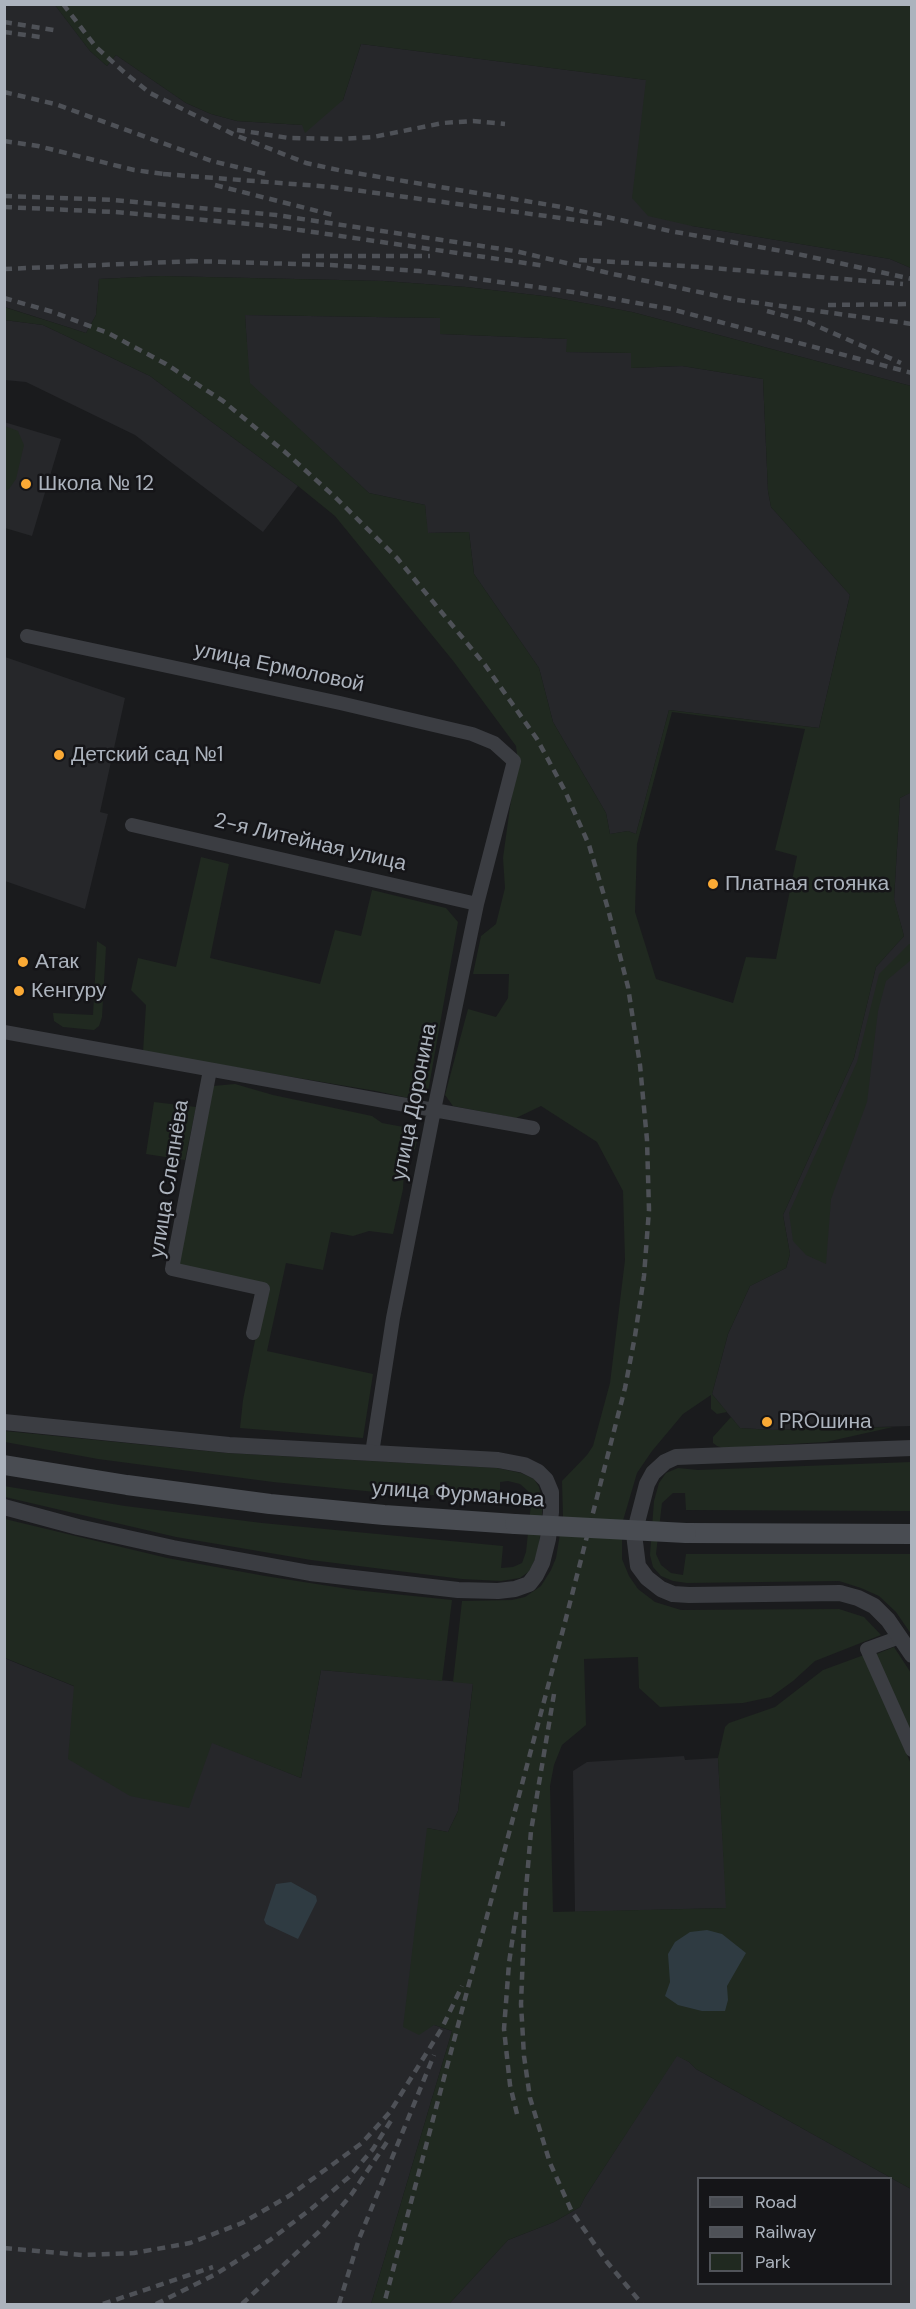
<!DOCTYPE html>
<html>
<head>
<meta charset="utf-8">
<style>
  body { margin:0 }
  #map { position:relative; width:916px; height:2309px; overflow:hidden; background:#1a1b1d; font-family:"DM Sans",sans-serif }
  canvas { display:block }
  .frame { position:absolute; inset:0; border:6px solid #acb3bd; pointer-events:none }
  .legend { position:absolute; left:697px; top:2177px; width:195px; height:108px; box-sizing:border-box; background:#151518; border:2px solid #51545a; margin:0; padding:8px 10px; list-style:none; font-size:18px; color:#acb3bd }
  .legend li { display:flex; align-items:center; gap:12px; height:30px }
  .legend b { width:30px; border:2px solid #51545a }
</style>
</head>
<body>
<div id="map">
<canvas width="916" height="2309"></canvas>
<div class="frame"></div>
<ul class="legend">
<li><b style="height:8px;background:#494c52"></b>Road</li>
<li><b style="height:8px;background:#4e5157"></b>Railway</li>
<li><b style="height:16px;background:#202920"></b>Park</li>
</ul>
</div>
<script>
const ctx = document.querySelector('canvas').getContext('2d');
ctx.lineJoin = 'round';
function fill(path, color) { ctx.fillStyle = color; ctx.fill(path, 'evenodd'); }
const toPath = rows => new Path2D(rows.map(r => 'M' + r).join(''));
function stroke(path, color, width, dash) { ctx.strokeStyle = color; ctx.lineWidth = width; ctx.lineCap = dash ? 'butt' : 'round'; ctx.setLineDash(dash || []); ctx.stroke(path); }
function drawText(font, color, halo, rows, align = 'center') {
  ctx.font = font + ' "DM Sans",sans-serif'; ctx.lineWidth = 5; ctx.setLineDash([]); ctx.textBaseline = 'middle'; ctx.strokeStyle = halo; ctx.fillStyle = color; for (const [text, x, y, turn = 0] of rows) {
    ctx.save(); ctx.translate(x, y); ctx.rotate((+turn || 0) * Math.PI / 180); ctx.textAlign = isNaN(turn) ? turn : align; if (halo) ctx.strokeText(text, 0, 0); ctx.fillText(text, 0, 0); ctx.restore();
  }
}
fill(toPath([
  [4,5,55,5,90,51,107,66,116,55,186,103,211,114,237,121,302,125,343,100,361,44,647,80,692,226,890,259,911,268,911,386,632,312,552,297,466,287,384,281,161,276,99,279,96,315,86,333,5,307],
  [245,315,441,318,441,334,567,339,567,352,631,353,631,368,682,366,763,379,768,491,771,507,850,595,819,728,669,710,636,834,628,831,610,834,606,813,553,722,539,668,474,574,469,532,427,533,425,505,369,493,249,383],
  [4,320,43,325,150,376,298,486,263,532,135,435,26,382,5,380],
  [4,422,61,439,32,536,5,528],
  [5,657,125,698,100,812,108,814,85,909,5,881],
  [911,792,911,1426,772,1430,740,1428,712,1394,728,1334,750,1286,786,1268,790,1254,783,1215,854,1058,876,967,904,936,894,900,900,798],
  [4,1658,301,1778,321,1670,473,1683,458,1811,448,1832,427,1828,434,2025,452,2031,371,2304,5,2304],
  [684,1756,685,1760,718,1758,727,1908,575,1912,573,1771,587,1762],
  [677,2055,689,2062,696,2069,911,2189,911,2304,449,2304,508,2240,554,2222,580,2207,585,2197],
  [698,2178,890,2178,890,2284,698,2284]
]), '#26272a');
fill(toPath([
  [55,5,911,5,911,268,890,259,692,226,648,216,632,198,646,80,361,44,343,100,305,133,302,125,237,121,211,114,186,103,116,55,107,66,90,51],
  [161,276,384,281,466,287,552,297,632,312,911,386,912,792,900,798,894,899,904,936,876,967,854,1058,783,1215,790,1254,786,1268,750,1286,728,1334,712,1394,727,1412,717,1414,711,1409,711,1395,683,1414,652,1451,637,1473,622,1524,622,1559,629,1576,638,1589,655,1602,681,1610,839,1609,864,1617,881,1635,815,1661,793,1681,771,1697,743,1703,660,1707,639,1688,638,1657,584,1659,586,1725,562,1745,554,1765,550,1786,553,1912,726,1908,718,1758,725,1727,729,1723,775,1707,823,1670,864,1655,911,1764,911,2189,696,2069,689,2062,677,2056,585,2197,580,2207,554,2222,508,2240,449,2304,371,2304,452,2031,434,2025,419,2035,403,2027,427,1828,448,1832,458,1811,473,1684,453,1682,462,1601,512,1600,525,1597,541,1586,551,1570,556,1558,563,1516,562,1481,587,1455,593,1446,610,1383,625,1260,623,1191,597,1142,541,1106,516,1118,453,1106,445,1095,468,1009,496,1017,508,998,509,974,473,974,481,936,496,924,505,888,503,858,510,807,518,762,516,746,454,662,335,516,298,486,150,376,43,325,5,320,4,307,86,333,96,315,99,279],
  [245,315,440,318,440,334,567,339,566,352,631,353,631,368,682,366,763,379,768,491,771,507,850,595,819,728,669,710,636,834,628,831,610,834,606,813,553,722,539,668,474,574,469,532,428,533,425,505,369,493,250,383],
  [672,712,805,729,775,850,797,856,776,959,746,957,733,1003,656,979,635,912,637,844],
  [5,426,18,431,24,445,16,479,9,489,5,491],
  [201,857,229,864,210,958,320,984,335,930,361,936,372,890,446,908,458,922,428,1092,413,1099,376,1091,143,1052,146,1005,131,990,138,958,176,967],
  [97,941,106,947,102,1017,99,1026,94,1030,63,1027,54,1021,53,1013,93,1015],
  [909,944,911,944,911,960,886,981,878,1011,867,1102,831,1199,826,1264,806,1255,793,1241,789,1213,857,1062,879,974],
  [235,1084,273,1095,372,1116,382,1123,409,1128,418,1136,415,1149,405,1155,403,1189,393,1234,369,1231,353,1236,331,1232,323,1270,286,1263,267,1351,373,1374,363,1438,240,1428,243,1400,266,1286,178,1264,213,1086],
  [154,1102,196,1107,185,1160,146,1154],
  [731,1417,740,1428,772,1430,893,1427,826,1442,723,1448,717,1446,713,1443,713,1437],
  [5,1431,227,1453,497,1468,521,1473,534,1479,539,1487,543,1503,539,1547,531,1570,520,1578,501,1581,462,1579,311,1560,176,1537,5,1497,4,1486,125,1506,262,1523,503,1546,501,1568,513,1567,522,1563,526,1552,531,1504,528,1491,520,1484,508,1481,500,1482,500,1498,386,1493,273,1482,98,1459,5,1442],
  [911,1462,911,1511,686,1510,685,1493,673,1493,662,1503,656,1554,661,1565,671,1573,683,1575,686,1554,911,1554,911,1634,896,1612,879,1596,861,1588,839,1581,687,1583,673,1581,661,1576,653,1567,650,1555,654,1501,659,1483,666,1473,678,1468,698,1470],
  [5,1519,167,1558,265,1576,355,1590,452,1600,442,1681,321,1670,301,1778,212,1743,189,1808,130,1796,68,1759,74,1686,5,1658],
  [894,1647,911,1673,911,1735,874,1655]
]), '#202920');
fill(toPath([
  [291,1882,316,1896,317,1901,298,1939,266,1924,264,1920,276,1884],
  [707,1930,722,1934,746,1953,727,1986,728,2000,725,2011,702,2011,678,2005,665,1996,670,1982,668,1954,675,1942,690,1932]
]), '#2f3b42');
stroke(toPath([
  [27,636,340,703,472,734,494,743,514,761,477,904,434,1110,393,1318,372,1453],
  [132,825,477,904],
  [4,1032,533,1128],
  [210,1070,172,1269,263,1289,253,1333],
  [900,1637,867,1649,912,1750]
]), '#3b3d42', 14);
stroke(toPath([
  [4,1422,229,1445,498,1460,524,1465,538,1472,546,1480,551,1492,551,1512,548,1539,542,1563,536,1575,529,1584,515,1589,498,1591,458,1590,310,1573,173,1548,78,1527,4,1507],
  [912,1448,676,1457,665,1462,653,1473,647,1484,634,1534,638,1566,647,1578,661,1589,673,1594,689,1595,840,1593,858,1598,874,1606,888,1620,912,1655]
]), '#3b3d42', 16);
stroke(toPath([
  [4,1465,127,1485,270,1504,384,1515,515,1524],
  [686,1533,912,1534]
]), '#494c52', 20);
stroke(toPath([
  [63,4,96,47,125,73,150,93,235,135,306,163,343,171,562,207,670,231,793,253,912,279],
  [4,22,59,31],
  [4,32,40,37],
  [4,92,55,104,212,161,270,175],
  [237,130,289,138,342,139,373,137,443,123,473,121,505,124],
  [4,141,38,146,134,170,171,175],
  [163,174,332,187,605,224],
  [215,185,337,216],
  [4,196,114,200,276,215,515,251,613,274,737,300,912,324],
  [4,207,115,212,272,226,546,266],
  [302,256,430,256],
  [579,260,701,267,903,284],
  [190,261,331,265,419,271,580,293,671,309,912,373],
  [4,269,197,261],
  [4,298,53,312,108,333,166,364,223,401,285,452,335,497,397,558,485,665,537,739,565,791,589,845,608,909,628,987,640,1065,647,1140,649,1210,644,1276,635,1336,625,1388,564,1626,384,2304],
  [828,305,912,304],
  [767,311,808,322,901,363],
  [554,1694,531,1831,525,1901,521,2004,524,2056,530,2098,550,2163,572,2212,607,2262,642,2304],
  [517,2114,510,2085,504,2029,509,1963,517,1908],
  [4,2248,83,2255,134,2253,190,2243,242,2223,289,2196,362,2143,390,2112,442,2028,462,1986],
  [103,2304,213,2267],
  [156,2304,216,2274,270,2240,311,2209,349,2177,373,2149,392,2119],
  [242,2304,323,2228,351,2195,387,2142],
  [339,2304,359,2239,434,2055]
]), '#4e5157', 4.5, [8, 6]);
stroke(toPath([
  [515,1524,686,1533]
]), '#494c52', 20);
for (const [x, y, r, color] of [
  [26,484,6,"#fbaa35"],
  [59,755,6,"#fbaa35"],
  [713,884,6,"#fbaa35"],
  [23,962,6,"#fbaa35"],
  [19,991,6,"#fbaa35"],
  [767,1422,6,"#fbaa35"]
]) { const dot = new Path2D(); dot.arc(x, y, r, 0, 2 * Math.PI); ctx.fillStyle = color; ctx.fill(dot); stroke(dot, '#151518', 2); }
drawText('21px', '#acb3bd', '#151518', [
  ["Школа № 12",38,484],
  ["Детский сад №1",71,755],
  ["Платная стоянка",725,884],
  ["Атак",35,962],
  ["Кенгуру",31,991],
  ["PROшина",779,1422]
], 'left');
drawText('21px', '#acb3bd', '#151518', [
  ["улица Ермоловой",279,668,12],
  ["2-я Литейная улица",310,843,13],
  ["улица Доронина",415,1102,-79],
  ["улица Слепнёва",170,1179,-81],
  ["улица Фурманова",458,1495,4]
]);
</script>
</body>
</html>
